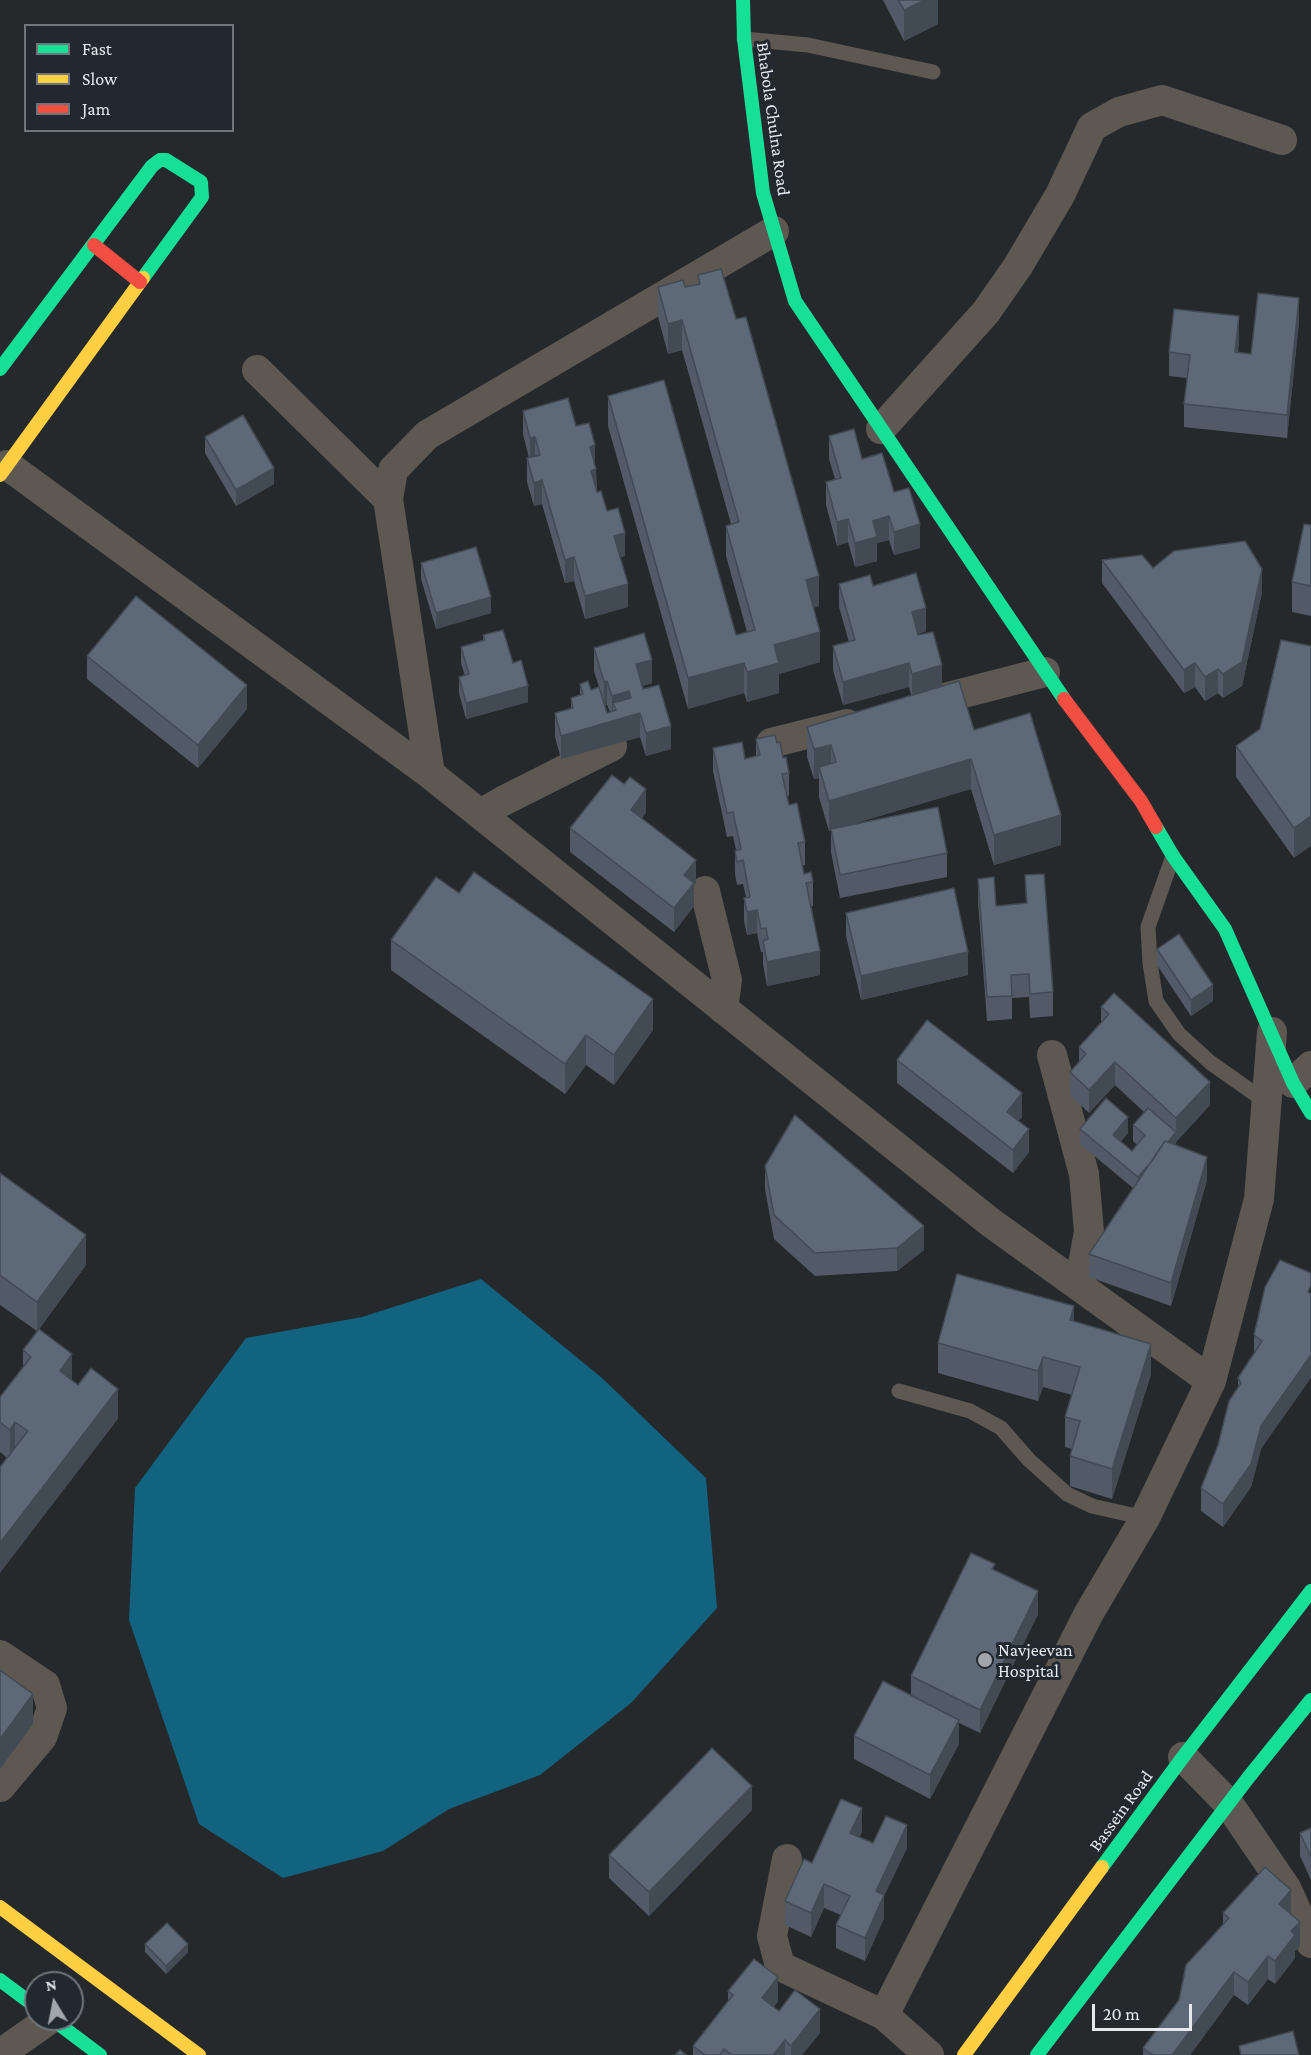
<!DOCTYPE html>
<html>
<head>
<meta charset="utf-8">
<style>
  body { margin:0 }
  #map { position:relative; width:1311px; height:2055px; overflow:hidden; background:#26292c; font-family:"Crimson Pro",serif }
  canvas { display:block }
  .legend { position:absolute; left:24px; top:24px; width:210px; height:108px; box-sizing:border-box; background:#222830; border:2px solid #70757c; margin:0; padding:8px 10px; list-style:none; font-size:18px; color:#e5e9ee }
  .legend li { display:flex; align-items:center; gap:12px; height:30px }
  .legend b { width:30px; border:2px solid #70757c }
  .north { position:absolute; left:24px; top:1971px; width:60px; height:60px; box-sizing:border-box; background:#222830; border:2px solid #70757c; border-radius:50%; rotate:350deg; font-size:16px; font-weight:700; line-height:24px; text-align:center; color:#e5e9ee }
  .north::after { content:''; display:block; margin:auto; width:21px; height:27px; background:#a2a6aa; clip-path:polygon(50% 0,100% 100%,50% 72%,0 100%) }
  .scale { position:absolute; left:1092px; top:2004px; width:100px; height:27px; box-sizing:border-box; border:3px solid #e5e9ee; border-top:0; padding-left:8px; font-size:18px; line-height:21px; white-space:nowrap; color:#e5e9ee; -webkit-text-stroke:4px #222830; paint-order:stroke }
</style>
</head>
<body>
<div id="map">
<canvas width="1311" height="2055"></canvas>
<ul class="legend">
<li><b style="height:8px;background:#16e098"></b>Fast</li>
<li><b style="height:8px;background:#ffcf43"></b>Slow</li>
<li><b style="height:8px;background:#f24e42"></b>Jam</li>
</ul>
<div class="north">N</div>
<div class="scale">20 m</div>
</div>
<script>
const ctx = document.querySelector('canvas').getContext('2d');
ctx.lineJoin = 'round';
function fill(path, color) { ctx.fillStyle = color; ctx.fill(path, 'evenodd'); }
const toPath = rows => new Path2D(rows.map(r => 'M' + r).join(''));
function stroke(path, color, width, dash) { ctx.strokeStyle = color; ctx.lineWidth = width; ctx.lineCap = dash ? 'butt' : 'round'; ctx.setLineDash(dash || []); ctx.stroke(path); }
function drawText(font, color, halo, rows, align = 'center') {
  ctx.font = font + ' "Crimson Pro",serif'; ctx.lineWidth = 6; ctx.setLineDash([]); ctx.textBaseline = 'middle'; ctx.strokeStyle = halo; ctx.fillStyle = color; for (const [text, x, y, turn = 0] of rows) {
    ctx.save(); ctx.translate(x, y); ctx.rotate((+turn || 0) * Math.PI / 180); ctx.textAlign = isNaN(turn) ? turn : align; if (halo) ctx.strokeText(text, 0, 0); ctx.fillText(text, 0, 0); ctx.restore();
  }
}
fill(toPath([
  [481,1279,602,1378,706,1478,717,1608,631,1703,540,1775,449,1809,383,1851,283,1878,199,1824,129,1620,135,1488,246,1338,362,1317]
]), '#116380');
stroke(toPath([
  [744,39,808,45,933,72],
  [1173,856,1148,927,1150,963,1156,1001,1179,1034,1211,1063,1268,1103],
  [899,1391,970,1411,1001,1428,1029,1460,1067,1494,1092,1506,1145,1518]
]), '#5e5852', 15);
stroke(toPath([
  [257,370,388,499],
  [881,429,986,312,1018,266,1060,195,1092,127,1119,112,1162,100,1282,140],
  [7,465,430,774,990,1222,1211,1381],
  [925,703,1045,672],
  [771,743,847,724],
  [430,774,388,499,393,470,427,435,774,231],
  [480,814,503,801,612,746],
  [705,891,727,980,723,1009],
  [1052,1055,1084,1174,1089,1232,1079,1286],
  [1293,1083,1311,1066],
  [0,1655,45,1685,52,1708,42,1737,0,1787],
  [1183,1757,1228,1803,1286,1888,1311,1943],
  [787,1859,772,1936,780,1966,884,2015],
  [0,2054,50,2019],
  [929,2055,884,2015,1089,1613,1145,1518,1211,1381,1259,1199,1272,1032]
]), '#5e5852', 30);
stroke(toPath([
  [743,0,744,39,763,193,795,301,1064,699],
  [0,369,152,166,160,160,166,160,201,182,202,197,143,278],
  [1156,827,1173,856,1225,929,1293,1083,1311,1113],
  [1102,1867,1183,1757,1311,1591],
  [0,1980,36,2007],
  [52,2019,100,2055],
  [1037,2055,1248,1778,1311,1700]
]), '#16e098', 14);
stroke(toPath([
  [0,475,143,278],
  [0,1907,199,2055],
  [964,2055,1102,1867]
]), '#ffcf43', 14);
stroke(toPath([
  [94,245,140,282],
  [1064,699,1141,801,1156,827]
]), '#f24e42', 14);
fill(toPath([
  [883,0,938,0,938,24,904,41],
  [698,275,819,606,813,608,820,662,779,674,779,693,747,702,744,693,688,709,608,426,608,396,736,635,747,632,726,556,726,526,731,524,682,350,668,354,658,317,658,287,685,287,698,284],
  [1299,321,1287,438,1184,427,1184,404,1187,378,1169,376,1169,352,1239,340,1238,352,1251,354],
  [523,411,576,426,595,465,596,469,597,492,607,511,625,556,620,557,628,607,585,619,574,581,565,583,542,504,534,506,527,482,527,458,529,458,523,434],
  [829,436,862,459,894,492,920,548,894,555,889,540,877,543,877,561,855,567,848,542,837,546,826,505,826,482,835,479,829,459],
  [205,437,274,484,236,506,205,453],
  [1311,525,1311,616,1292,612,1292,582],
  [1102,560,1153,568,1262,592,1242,686,1223,698,1218,693,1205,701,1195,687,1184,693,1102,583],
  [421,563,491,613,436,629,421,579],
  [839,584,873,586,926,631,918,634,942,686,974,730,1061,845,994,865,971,789,849,825,947,853,947,877,840,898,831,852,831,831,829,831,819,797,819,778,814,779,807,757,807,727,911,695,909,687,843,705,833,670,833,646,849,642,839,607],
  [483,635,513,663,528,702,466,719,459,693,459,677,465,676,461,663,461,647,483,640],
  [1311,646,1294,858,1236,777,1236,746,1260,729],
  [594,648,652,683,642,686,643,689,671,749,646,756,640,737,561,759,555,737,555,713,571,708,571,698,580,695,580,684,591,690,599,687,594,671],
  [605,705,607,705,610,712,607,713],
  [87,656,247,709,198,768,87,679],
  [756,739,777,743,789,773,789,796,787,797,789,805,805,842,805,865,802,865,804,874,813,882,813,906,810,906,820,975,767,986,763,964,763,952,761,952,757,933,747,935,744,921,744,898,746,897,743,884,737,885,735,874,735,851,736,850,733,836,727,837,713,771,713,748,745,759,756,756],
  [646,812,642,818,696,883,694,885,694,906,674,932,570,852,570,828],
  [1025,875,1053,992,1053,1016,1030,1018,1029,997,1012,998,1012,1019,987,1021,978,902,978,879,996,906,1026,904],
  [846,913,968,975,861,1000,846,936],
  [391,940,653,1030,614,1085,586,1065,565,1094,391,970],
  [1157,949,1213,1001,1191,1016,1157,965],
  [1101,1007,1210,1105,1176,1142,1176,1145,1207,1180,1171,1306,1089,1277,1089,1254,1133,1188,1080,1144,1080,1129,1128,1133,1121,1141,1132,1151,1137,1145,1133,1141,1133,1125,1144,1112,1115,1085,1089,1113,1070,1095,1070,1072,1079,1061,1079,1047,1101,1024],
  [897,1060,1022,1117,1018,1121,1029,1152,1013,1173,897,1083],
  [765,1166,924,1250,897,1271,815,1276,774,1239,765,1189],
  [0,1173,86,1265,39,1329,72,1381,118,1419,7,1458,0,1452,0,1397,23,1368,23,1350,37,1331,0,1305],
  [1265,1287,1261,1449,1251,1487,1223,1527,1201,1511,1201,1488,1218,1445,1238,1387,1238,1378,1254,1354,1254,1335],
  [1074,1321,1151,1374,1112,1499,1070,1486,1070,1456,1072,1449,1065,1447,1065,1417,1072,1395,1043,1387,1038,1401,938,1373,938,1343],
  [995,1570,1038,1614,980,1733,959,1723,959,1744,930,1799,854,1759,854,1736,911,1695,911,1676],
  [752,1810,649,1916,609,1878,609,1855],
  [1311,1828,1311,1880,1300,1856,1300,1833],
  [862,1832,859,1837,873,1843,907,1848,884,1896,884,1918,865,1961,836,1948,836,1925,841,1915,824,1908,811,1937,785,1925,785,1901,812,1863],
  [1223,1913,1291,1914,1300,1946,1295,1951,1295,1958,1275,1984,1268,1979,1248,2005,1234,1995,1190,2055,1143,2055,1143,2048,1179,2000,1223,1925],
  [145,1944,188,1952,166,1974,145,1952],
  [728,1991,778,2001,774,2007,779,2011,820,2033,802,2055,693,2055,693,2046,728,2001]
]), '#515a66');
fill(toPath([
  [925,0,938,0,938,24,904,41,904,10],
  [1299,298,1299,321,1287,438,1287,415],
  [1239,316,1239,340,1235,375,1235,352],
  [682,320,682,350,668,354,668,324],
  [535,437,535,460,530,462,530,438],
  [595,445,595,468,590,447],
  [274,468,274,484,236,506,236,490],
  [596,469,596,493,591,471],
  [542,480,542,504,534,506,534,483],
  [889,516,889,540,877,543,877,561,855,567,855,543,873,521],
  [848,519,848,542,837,546,837,522],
  [920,524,920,548,894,555,894,532],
  [625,533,625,556,614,559,614,536],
  [574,557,574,581,565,583,565,560],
  [1262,569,1262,592,1242,686,1223,698,1223,674],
  [819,576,819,606,806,610,806,580],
  [628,584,628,607,585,619,585,596],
  [491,597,491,613,436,629,436,613],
  [926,608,926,631,912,636,912,612],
  [820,632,820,662,779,674,779,693,747,702,747,672,774,645],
  [652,660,652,683,636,688,636,664],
  [744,663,744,693,688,709,688,678],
  [909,663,909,687,843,705,843,682],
  [1195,663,1195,687,1184,693,1184,670],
  [942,665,942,689,912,697,912,674],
  [1218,669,1218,693,1205,701,1205,677],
  [607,681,607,705,604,706,604,682],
  [247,685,247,709,198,768,198,745],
  [528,686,528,702,466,719,466,703],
  [629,691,629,714,616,710,613,703,613,719,612,719,612,696],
  [640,713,640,737,561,759,561,736],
  [671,726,671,749,646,756,646,733],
  [831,745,831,775,819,767,819,778,814,779,814,749],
  [971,759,971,789,829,831,829,801],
  [646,789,646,812,631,833,631,810],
  [1061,815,1061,845,994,865,994,835],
  [1311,816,1311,846,1294,858,1294,828],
  [696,860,696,883,694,885,694,906,674,932,674,908,684,875],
  [757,910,757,933,747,935,747,912],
  [820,951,820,975,767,986,767,962],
  [968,952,968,975,861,1000,861,976],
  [1213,985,1213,1001,1191,1016,1191,1000],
  [653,999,653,1030,614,1085,614,1055],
  [586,1035,586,1065,565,1094,565,1064],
  [1115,1062,1115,1085,1089,1113,1089,1090],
  [1210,1082,1210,1105,1176,1142,1176,1148,1138,1193,1138,1177,1176,1132,1176,1118],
  [1022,1093,1022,1117,1007,1135,1007,1112],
  [1128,1117,1128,1133,1113,1151,1113,1135],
  [1029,1129,1029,1152,1013,1173,1013,1150],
  [1207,1157,1207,1180,1171,1306,1171,1283],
  [924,1226,924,1250,897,1271,897,1248],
  [86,1235,86,1265,37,1332,37,1302],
  [1074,1306,1074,1336,1070,1320],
  [1151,1344,1151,1374,1112,1499,1112,1469],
  [72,1354,72,1385,60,1371],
  [1311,1355,1311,1378,1261,1449,1251,1487,1223,1527,1223,1504,1261,1426],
  [1043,1357,1043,1387,1038,1401,1038,1371],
  [118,1389,118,1419,0,1573,0,1543],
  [15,1422,15,1453,10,1460,10,1430],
  [1038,1591,1038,1614,980,1733,980,1710],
  [33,1694,33,1724,0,1769,0,1739],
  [959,1720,959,1744,930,1799,930,1775],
  [752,1786,752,1810,649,1916,649,1892],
  [862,1808,862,1832,850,1856,850,1833],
  [907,1825,907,1848,884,1896,884,1918,865,1961,865,1938,876,1891],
  [824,1884,824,1908,811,1937,811,1913],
  [1291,1890,1291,1914,1279,1927,1279,1904],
  [1300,1922,1300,1946,1295,1951,1295,1958,1275,1984,1275,1961,1291,1931],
  [188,1944,188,1952,166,1974,166,1966],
  [1268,1956,1268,1979,1248,2005,1248,1982],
  [1234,1972,1234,1995,1190,2055,1172,2055],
  [778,1977,778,2001,762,2021,762,1998],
  [820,2009,820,2033,802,2055,791,2055,791,2046],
  [785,2040,785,2055,773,2055]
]), '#424a53');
const building = toPath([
  [898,0,925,0,904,10,898,0],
  [721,269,736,319,746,317,819,576,806,580,820,632,774,645,779,663,747,672,744,663,688,678,608,396,664,380,736,635,755,630,726,526,739,522,682,320,668,324,658,287,683,280,685,287,700,284,698,275,721,269],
  [1258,293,1299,298,1287,415,1184,404,1190,355,1169,352,1174,309,1239,316,1235,352,1251,354,1258,293],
  [568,398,576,426,589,423,595,445,590,447,596,469,591,471,597,492,601,491,607,511,618,508,625,533,614,536,628,584,585,596,574,557,565,560,542,480,534,483,527,458,540,455,535,437,530,438,523,411,568,398],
  [243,415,274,468,236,490,205,437,243,415],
  [854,429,862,459,882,453,894,492,909,488,920,524,894,532,889,516,873,521,877,537,855,543,848,519,837,522,826,482,841,478,829,436,854,429],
  [1304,524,1311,525,1311,586,1292,582,1304,524],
  [1245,541,1262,569,1242,662,1223,674,1218,669,1205,677,1195,663,1184,670,1102,560,1142,555,1153,568,1174,551,1245,541],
  [476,547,491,597,436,613,421,563,476,547],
  [916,573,926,608,912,612,918,635,933,632,942,665,912,674,909,663,843,682,833,646,855,640,839,584,870,575,873,586,916,573],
  [136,596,247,685,198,745,87,656,136,596],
  [503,630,513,663,521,660,528,686,466,703,459,677,469,674,461,647,485,640,483,635,503,630],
  [644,633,652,660,636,664,643,689,659,685,671,726,646,733,640,713,561,736,555,713,573,708,571,698,583,694,580,684,588,681,591,690,599,687,607,713,616,710,613,703,631,698,629,691,612,696,607,681,604,682,594,648,644,633],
  [1281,640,1311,646,1311,816,1294,828,1236,746,1260,729,1281,640],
  [959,681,974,730,1030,713,1061,815,994,835,971,759,829,801,819,767,836,762,831,745,814,749,807,727,959,681],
  [775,735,777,743,780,742,783,758,786,757,789,773,782,774,789,805,797,803,805,842,798,843,804,874,811,872,813,882,806,883,820,951,767,962,763,941,768,939,766,928,761,929,757,910,747,912,744,898,750,897,743,860,737,862,735,851,741,849,733,812,727,813,713,748,742,742,745,759,760,755,756,739,775,735],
  [612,775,624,784,630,777,646,789,631,810,696,860,684,875,694,883,674,908,570,828,612,775],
  [938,807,947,853,840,875,831,829,938,807],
  [474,872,653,999,614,1055,586,1035,565,1064,391,940,436,877,459,893,474,872],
  [1044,874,1053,992,1030,994,1029,974,1011,975,1012,996,987,997,978,879,994,877,996,906,1027,903,1025,875,1044,874],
  [954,888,968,952,861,976,846,913,954,888],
  [1179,934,1213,985,1191,1000,1157,949,1179,934],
  [1114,993,1210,1082,1176,1118,1115,1062,1089,1090,1070,1072,1086,1054,1079,1047,1109,1014,1101,1007,1114,993],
  [927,1020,1022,1093,1007,1112,1029,1129,1013,1150,897,1060,927,1020],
  [1106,1098,1128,1117,1113,1135,1132,1151,1145,1135,1133,1125,1148,1108,1176,1132,1168,1142,1165,1141,1152,1161,1138,1177,1080,1129,1106,1098],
  [795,1115,924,1226,897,1248,815,1253,774,1215,765,1166,795,1115],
  [1165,1141,1207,1157,1171,1283,1089,1254,1165,1141],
  [0,1173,86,1235,37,1302,0,1275,0,1173],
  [1280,1260,1311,1273,1311,1285,1308,1292,1311,1294,1311,1355,1261,1426,1251,1464,1223,1504,1201,1488,1218,1445,1229,1401,1241,1383,1238,1378,1262,1341,1254,1335,1265,1287,1280,1260],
  [957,1274,1074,1306,1070,1320,1151,1344,1112,1469,1070,1456,1080,1421,1065,1417,1080,1367,1043,1357,1038,1371,938,1343,957,1274],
  [39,1329,72,1354,60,1371,78,1385,91,1368,118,1389,0,1543,0,1467,28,1431,15,1422,10,1430,0,1422,0,1397,31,1357,23,1350,39,1329],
  [971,1553,995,1564,992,1569,1038,1591,980,1710,911,1676,971,1553],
  [0,1670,33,1694,0,1739,0,1670],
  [883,1681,959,1720,930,1775,854,1736,883,1681],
  [712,1748,752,1786,649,1892,609,1855,712,1748],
  [841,1799,862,1808,850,1833,873,1843,886,1816,907,1825,876,1891,884,1895,865,1938,836,1925,850,1896,824,1884,811,1913,785,1901,804,1859,812,1863,841,1799],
  [1311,1828,1311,1857,1300,1833,1311,1828],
  [1265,1867,1291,1890,1279,1904,1300,1922,1291,1931,1295,1935,1275,1961,1268,1956,1248,1982,1234,1972,1172,2055,1153,2055,1143,2048,1179,2000,1186,1965,1229,1918,1223,1913,1265,1867],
  [167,1923,188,1944,166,1966,145,1944,167,1923],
  [754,1959,778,1977,762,1998,779,2011,795,1990,820,2009,791,2046,785,2040,773,2055,732,2055,724,2049,720,2055,705,2055,693,2046,733,1995,728,1991,754,1959],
  [1293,2031,1299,2055,1241,2055,1239,2046,1293,2031],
  [680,2050,686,2055,675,2055,680,2050]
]);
fill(building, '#5e6977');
stroke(building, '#424a53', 1.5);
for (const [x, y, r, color] of [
  [985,1660,8,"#a2a6aa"]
]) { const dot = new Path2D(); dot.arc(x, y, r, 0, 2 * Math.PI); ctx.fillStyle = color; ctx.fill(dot); stroke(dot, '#222830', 2); }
drawText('18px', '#e5e9ee', '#222830', [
  ["Bhabola Chulna Road",773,119,82],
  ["Bassein Road",1121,1811,-54]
]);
drawText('18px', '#e5e9ee', '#222830', [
  ["Navjeevan",998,1650],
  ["Hospital",998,1671]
], 'left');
</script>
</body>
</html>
